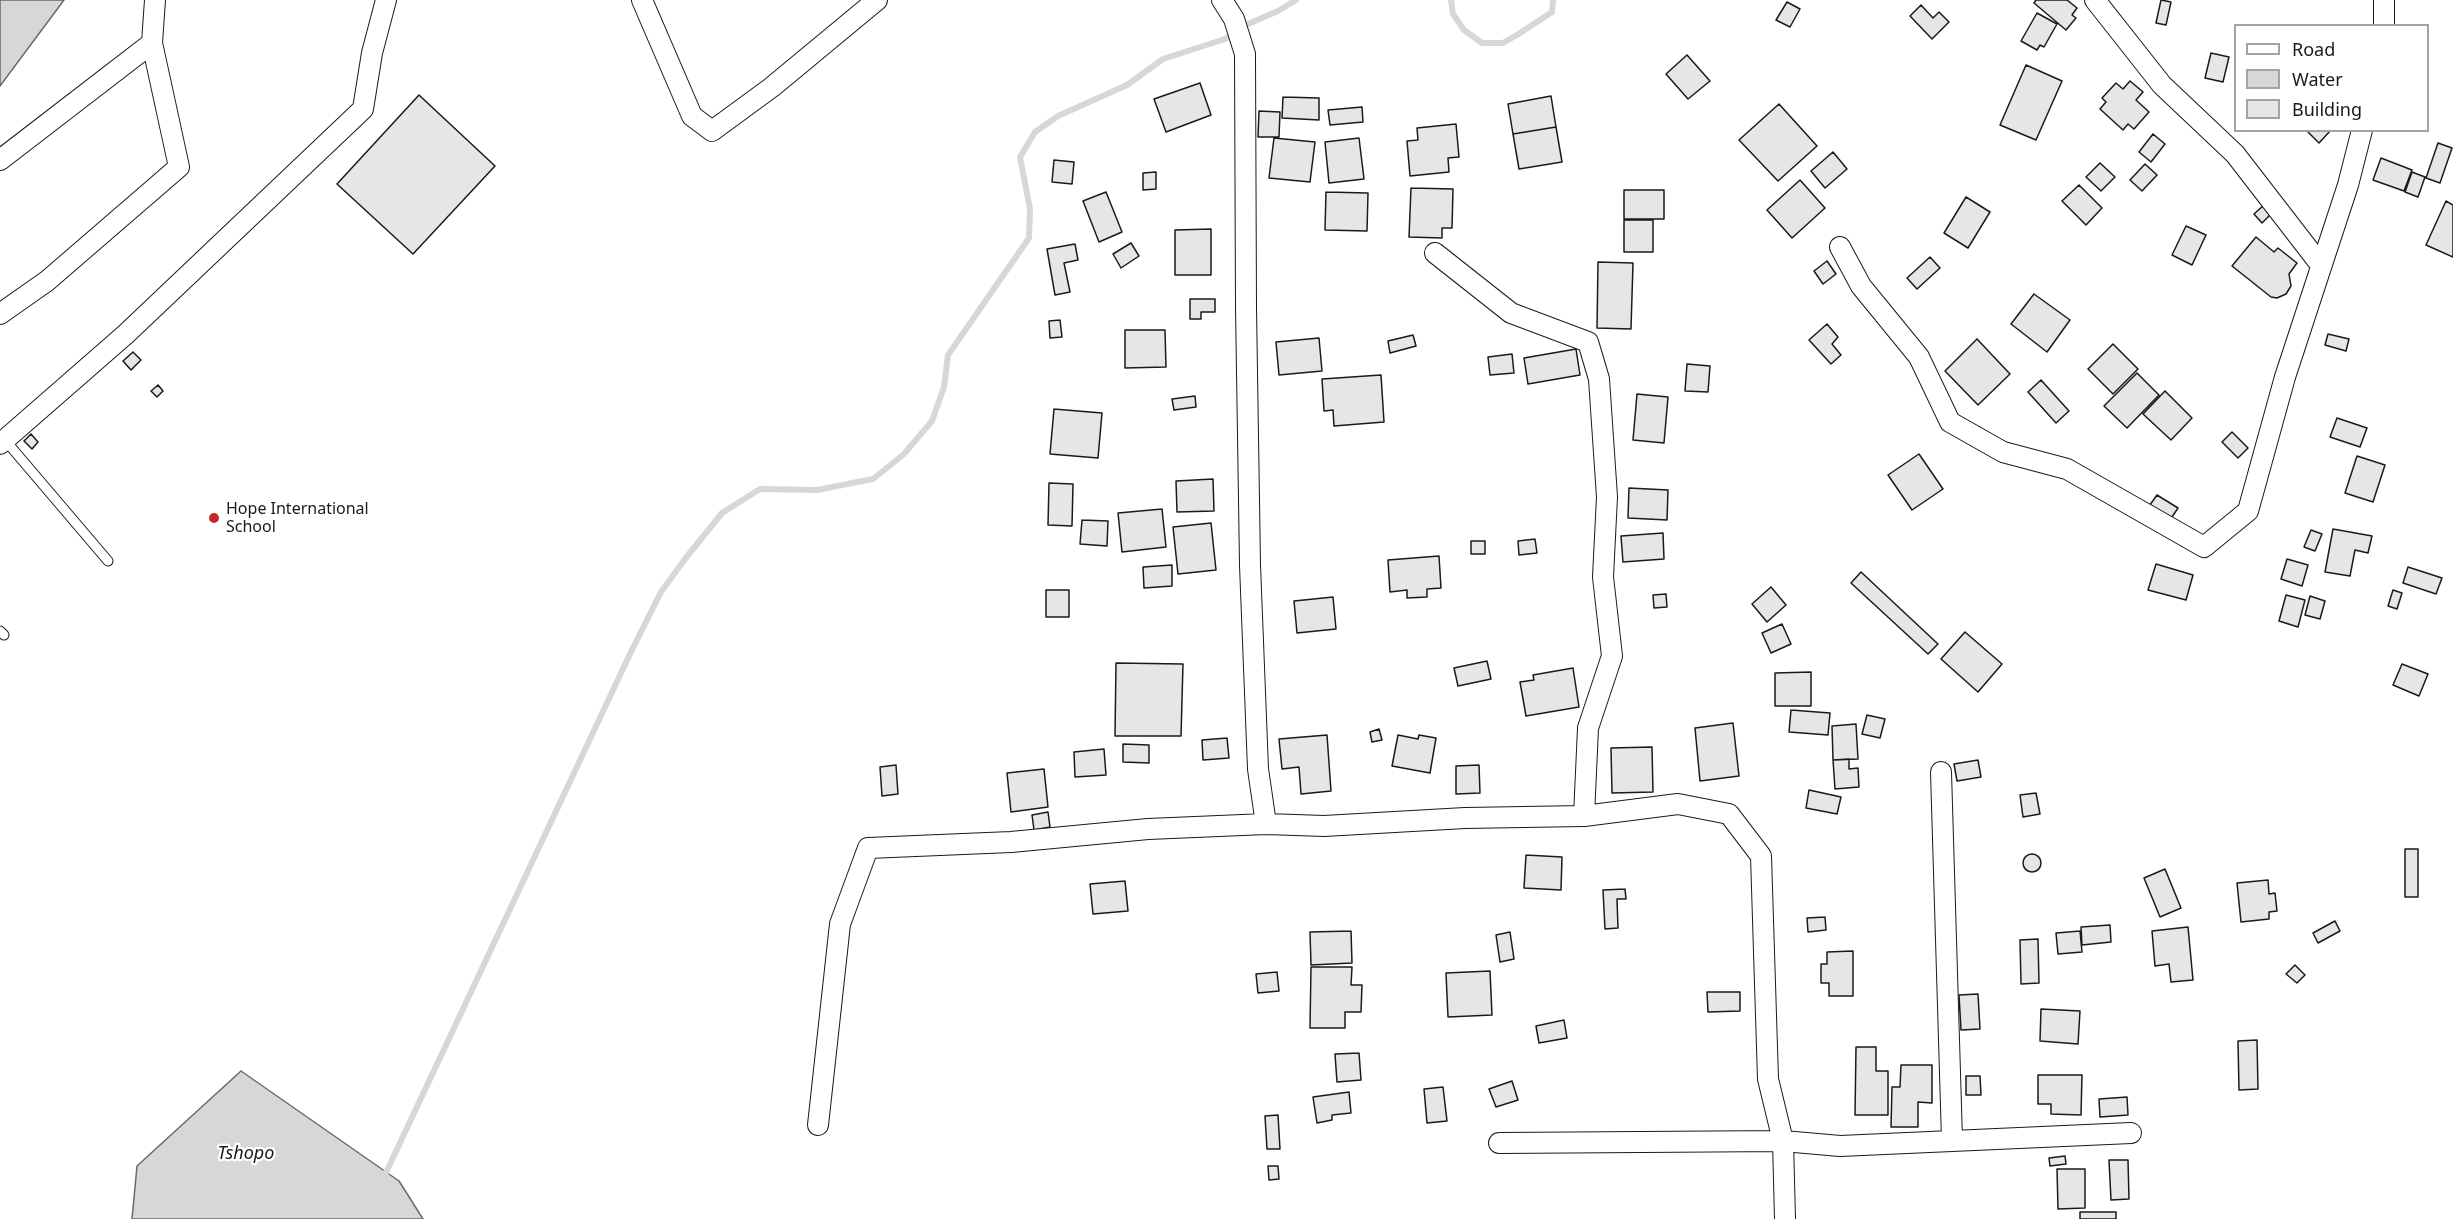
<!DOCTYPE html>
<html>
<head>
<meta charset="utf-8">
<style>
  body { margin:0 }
  #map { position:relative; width:2453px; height:1219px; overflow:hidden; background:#fff; font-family:"Noto Sans",sans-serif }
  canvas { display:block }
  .legend { position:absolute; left:2234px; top:24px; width:195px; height:108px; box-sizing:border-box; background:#fff; border:2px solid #a3a3a3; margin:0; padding:8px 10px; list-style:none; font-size:18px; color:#1a1a1a }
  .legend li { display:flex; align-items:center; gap:12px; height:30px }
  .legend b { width:30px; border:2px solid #a3a3a3 }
</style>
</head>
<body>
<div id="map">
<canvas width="2453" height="1219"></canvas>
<ul class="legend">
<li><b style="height:8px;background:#fff"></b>Road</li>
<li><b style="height:16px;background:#d7d7d7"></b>Water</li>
<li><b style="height:16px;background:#e6e6e6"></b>Building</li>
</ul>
</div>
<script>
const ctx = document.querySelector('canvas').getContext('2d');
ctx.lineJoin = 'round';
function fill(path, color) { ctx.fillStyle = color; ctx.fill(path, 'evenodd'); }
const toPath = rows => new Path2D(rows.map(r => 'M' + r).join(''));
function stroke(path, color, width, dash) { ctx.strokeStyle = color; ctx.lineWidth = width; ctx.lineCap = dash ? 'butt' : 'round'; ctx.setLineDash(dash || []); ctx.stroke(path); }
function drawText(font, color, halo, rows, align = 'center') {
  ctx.font = font + ' "Noto Sans",sans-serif'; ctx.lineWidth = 4.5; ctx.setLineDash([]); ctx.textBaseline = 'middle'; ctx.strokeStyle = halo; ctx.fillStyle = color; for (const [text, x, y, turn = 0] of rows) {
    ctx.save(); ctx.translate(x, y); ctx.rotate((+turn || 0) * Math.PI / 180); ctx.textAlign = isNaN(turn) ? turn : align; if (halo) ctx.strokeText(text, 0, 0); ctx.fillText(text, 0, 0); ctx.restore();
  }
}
const water = toPath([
  [0,0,64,0,0,86,0,0],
  [241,1071,399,1181,423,1219,132,1219,137,1166,241,1071]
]);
fill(water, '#d7d7d7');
stroke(water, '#6a6a6a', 1.5);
stroke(toPath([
  [1451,0,1453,14,1464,30,1482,43,1503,43,1517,35,1552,12,1553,0],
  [383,1179,630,654,661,592,685,559,722,513,760,489,817,490,873,479,904,454,932,421,944,387,948,355,1029,238,1030,209,1020,157,1035,132,1058,116,1127,85,1163,59,1225,39,1248,24,1278,11,1296,0]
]), '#d7d7d7', 6);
const building = toPath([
  [2036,0,2067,0,2077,8,2072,15,2076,18,2066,30,2034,3,2036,0],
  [2161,0,2171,2,2166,25,2156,23,2161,0],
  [1787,2,1800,9,1790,27,1776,20,1787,2],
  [1921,5,1933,18,1939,12,1949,22,1932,39,1910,16,1921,5],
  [2037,13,2057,24,2044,47,2040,45,2037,50,2021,41,2037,13],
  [2211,53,2229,57,2223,82,2205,78,2211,53],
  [1687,55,1710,81,1688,99,1666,74,1687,55],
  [2026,65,2062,81,2036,140,2000,125,2026,65],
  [2130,81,2143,92,2136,100,2149,112,2134,129,2128,124,2123,130,2100,109,2106,102,2102,98,2116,83,2123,89,2130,81],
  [1200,83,1211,115,1166,132,1154,99,1200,83],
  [419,95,495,166,413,254,337,184,419,95],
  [1551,96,1556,127,1513,134,1508,104,1551,96],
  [1283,97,1319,98,1319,120,1282,118,1283,97],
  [1779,104,1817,146,1778,181,1739,140,1779,104],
  [1362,107,1363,122,1330,125,1328,110,1362,107],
  [1259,111,1280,112,1279,137,1258,137,1259,111],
  [1456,124,1459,157,1448,158,1449,172,1410,176,1407,141,1418,140,1417,128,1456,124],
  [1556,127,1562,162,1519,169,1513,134,1556,127],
  [2306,130,2331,130,2319,143,2306,130],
  [2153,134,2165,144,2151,162,2139,152,2153,134],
  [1274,138,1315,142,1310,182,1269,178,1274,138],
  [1359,138,1364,179,1329,183,1325,142,1359,138],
  [2438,143,2452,148,2440,183,2426,178,2438,143],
  [1833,152,1847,169,1825,188,1811,171,1833,152],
  [2381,158,2412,170,2404,191,2373,180,2381,158],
  [1054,160,1074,162,1072,184,1052,182,1054,160],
  [2100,163,2115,177,2101,191,2086,177,2100,163],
  [2145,164,2157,175,2142,191,2130,180,2145,164],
  [1156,172,1156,189,1143,190,1143,173,1156,172],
  [2412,172,2425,177,2418,197,2405,192,2412,172],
  [1800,180,1825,208,1792,238,1767,210,1800,180],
  [2079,185,2102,208,2086,225,2062,201,2079,185],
  [1411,188,1453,189,1452,228,1442,228,1442,238,1409,237,1411,188],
  [1624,190,1664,190,1664,219,1624,219,1624,190],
  [1106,192,1122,232,1099,242,1083,201,1106,192],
  [1326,192,1368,193,1367,231,1325,230,1326,192],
  [1966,197,1990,212,1968,248,1944,233,1966,197],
  [2446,201,2453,205,2453,257,2426,245,2446,201],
  [2264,205,2272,213,2262,223,2254,214,2264,205],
  [1624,220,1653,220,1653,252,1624,252,1624,220],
  [2186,226,2206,235,2192,265,2172,255,2186,226],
  [1211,229,1211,275,1175,275,1175,230,1211,229],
  [2256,237,2274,252,2278,248,2297,263,2289,274,2291,286,2286,294,2277,298,2271,297,2232,266,2256,237],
  [1131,243,1139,256,1121,268,1113,254,1131,243],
  [1075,244,1078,260,1064,263,1070,292,1055,295,1047,249,1075,244],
  [1930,257,1940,268,1917,289,1907,278,1930,257],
  [1827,261,1836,274,1823,284,1814,271,1827,261],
  [1598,262,1633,263,1631,329,1597,328,1598,262],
  [2034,294,2070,320,2047,352,2011,324,2034,294],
  [1190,299,1215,299,1215,312,1201,312,1201,319,1190,319,1190,299],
  [1060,320,1062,337,1050,338,1049,321,1060,320],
  [1827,324,1838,337,1832,344,1841,355,1831,364,1809,340,1827,324],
  [1125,330,1165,330,1166,367,1125,368,1125,330],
  [2328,334,2349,339,2346,351,2325,345,2328,334],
  [1413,335,1416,346,1390,353,1388,341,1413,335],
  [1319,338,1322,371,1279,375,1276,342,1319,338],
  [1977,339,2010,374,1978,405,1945,371,1977,339],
  [2113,344,2138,369,2113,394,2088,369,2113,344],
  [1576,349,1580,375,1528,384,1524,358,1576,349],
  [133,352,141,360,131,370,123,361,133,352],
  [1512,354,1514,373,1490,375,1488,357,1512,354],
  [1687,364,1710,366,1708,392,1685,391,1687,364],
  [2137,373,2159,395,2127,428,2104,406,2137,373],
  [1381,375,1384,422,1334,426,1333,410,1324,411,1322,379,1381,375],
  [2041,380,2069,411,2056,423,2028,392,2041,380],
  [158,385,163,391,157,397,151,391,158,385],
  [2165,391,2192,418,2171,440,2143,414,2165,391],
  [1637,394,1668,397,1664,443,1633,440,1637,394],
  [1195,396,1196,407,1174,410,1172,399,1195,396],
  [1054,409,1102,413,1098,458,1050,454,1054,409],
  [2337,418,2367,428,2360,447,2330,437,2337,418],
  [2232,432,2248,448,2238,458,2222,442,2232,432],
  [31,434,38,442,32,449,24,441,31,434],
  [1919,454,1943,489,1912,510,1888,475,1919,454],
  [2357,456,2385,465,2373,502,2345,493,2357,456],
  [1213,479,1214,511,1177,512,1176,481,1213,479],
  [1049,483,1073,484,1072,526,1048,525,1049,483],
  [1629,488,1668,490,1667,520,1628,518,1629,488],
  [2157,495,2178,508,2168,523,2147,509,2157,495],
  [1162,509,1166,547,1122,552,1118,513,1162,509],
  [1082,520,1108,521,1107,546,1080,544,1082,520],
  [1211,523,1216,570,1178,574,1173,527,1211,523],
  [2333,529,2372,536,2368,553,2355,550,2350,576,2325,572,2333,529],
  [2311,530,2322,534,2315,551,2304,547,2311,530],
  [1663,533,1664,559,1623,562,1621,536,1663,533],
  [1535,539,1537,553,1519,555,1518,541,1535,539],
  [1471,541,1485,541,1485,554,1471,554,1471,541],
  [1439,556,1441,588,1427,589,1427,597,1407,598,1407,590,1390,592,1388,560,1439,556],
  [2287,559,2308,565,2302,586,2281,579,2287,559],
  [2156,564,2193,575,2186,600,2148,590,2156,564],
  [1172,565,1172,586,1144,588,1143,567,1172,565],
  [2408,567,2442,578,2436,594,2403,583,2408,567],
  [1861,572,1938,644,1928,654,1851,583,1861,572],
  [1771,587,1786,605,1767,622,1752,604,1771,587],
  [1046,590,1069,590,1069,617,1046,617,1046,590],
  [2393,590,2402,593,2397,609,2388,606,2393,590],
  [1666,594,1667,607,1654,608,1653,595,1666,594],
  [2286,595,2305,600,2298,627,2279,621,2286,595],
  [2310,596,2325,601,2320,619,2305,615,2310,596],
  [1333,597,1336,629,1297,633,1294,601,1333,597],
  [1782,624,1791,644,1771,653,1762,633,1782,624],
  [1965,632,2002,664,1978,692,1941,659,1965,632],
  [1487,661,1491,679,1458,686,1454,668,1487,661],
  [1116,663,1183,664,1181,736,1115,736,1116,663],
  [2402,664,2428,674,2419,696,2393,685,2402,664],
  [1573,668,1579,707,1526,716,1520,682,1534,680,1533,675,1573,668],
  [1811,672,1811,706,1775,706,1775,673,1811,672],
  [1791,710,1830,713,1828,735,1789,732,1791,710],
  [1867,715,1885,719,1880,738,1862,734,1867,715],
  [1733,723,1739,776,1700,781,1695,728,1733,723],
  [1856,724,1858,759,1833,760,1832,726,1856,724],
  [1379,729,1382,740,1372,742,1370,732,1379,729],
  [1327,735,1331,791,1301,794,1299,767,1282,769,1279,739,1327,735],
  [1398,735,1418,739,1419,735,1436,738,1430,773,1392,766,1398,735],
  [1227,738,1229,758,1203,760,1202,740,1227,738],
  [1123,744,1149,745,1149,763,1123,762,1123,744],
  [1652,747,1653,792,1612,793,1611,748,1652,747],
  [1104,749,1106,775,1075,777,1074,752,1104,749],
  [1849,759,1849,769,1858,768,1859,787,1835,789,1833,760,1849,759],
  [1978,760,1981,777,1957,781,1954,764,1978,760],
  [896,765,898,794,882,796,880,767,896,765],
  [1479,765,1480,793,1456,794,1456,766,1479,765],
  [1044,769,1048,807,1011,812,1007,773,1044,769],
  [1809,790,1841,797,1837,814,1806,808,1809,790],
  [2036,793,2040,814,2023,817,2020,795,2036,793],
  [1048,812,1050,827,1034,830,1032,815,1048,812],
  [2405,849,2418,849,2418,897,2405,897,2405,849],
  '2023 863a9 9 0 1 1 18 0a9 9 0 1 1-18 0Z',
  [1526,855,1562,857,1561,890,1524,888,1526,855],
  [2165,869,2181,908,2160,917,2144,878,2165,869],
  [2268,880,2269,894,2275,893,2277,911,2269,912,2269,919,2241,922,2237,883,2268,880],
  [1125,881,1128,911,1093,914,1090,884,1125,881],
  [1625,889,1626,899,1617,899,1618,928,1605,929,1603,890,1625,889],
  [1825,917,1826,930,1808,932,1807,918,1825,917],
  [2335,921,2340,931,2318,943,2313,933,2335,921],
  [2110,925,2111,942,2082,945,2081,927,2110,925],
  [2188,927,2193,980,2171,982,2169,964,2155,966,2152,931,2188,927],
  [1351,931,1352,963,1311,965,1310,932,1351,931],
  [2080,931,2082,952,2058,954,2056,933,2080,931],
  [1510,932,1514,959,1500,962,1496,935,1510,932],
  [2038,939,2039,983,2021,984,2020,940,2038,939],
  [1853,951,1853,996,1829,996,1829,983,1821,983,1821,964,1827,964,1827,952,1853,951],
  [2295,965,2305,975,2297,983,2286,974,2295,965],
  [1311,967,1352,967,1351,985,1362,985,1361,1012,1345,1012,1345,1028,1310,1028,1311,967],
  [1490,971,1492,1015,1448,1017,1446,973,1490,971],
  [1277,972,1279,991,1258,993,1256,974,1277,972],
  [1707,992,1740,992,1740,1011,1708,1012,1707,992],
  [1978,994,1980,1029,1961,1030,1959,995,1978,994],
  [2041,1009,2080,1011,2078,1044,2040,1041,2041,1009],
  [1564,1020,1567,1038,1539,1043,1536,1026,1564,1020],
  [2257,1040,2258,1089,2239,1090,2238,1041,2257,1040],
  [1856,1047,1876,1047,1876,1071,1888,1071,1888,1115,1855,1115,1856,1047],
  [1359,1053,1361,1080,1337,1082,1335,1054,1359,1053],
  [1901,1065,1932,1065,1932,1103,1918,1102,1918,1127,1891,1127,1892,1087,1900,1087,1901,1065],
  [2038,1075,2082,1075,2081,1115,2051,1114,2051,1104,2038,1104,2038,1075],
  [1966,1076,1980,1076,1981,1095,1966,1095,1966,1076],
  [1512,1081,1518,1100,1496,1107,1489,1089,1512,1081],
  [1443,1087,1447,1121,1427,1123,1424,1089,1443,1087],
  [1349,1092,1351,1113,1332,1115,1332,1120,1317,1123,1313,1097,1349,1092],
  [2127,1097,2128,1115,2100,1117,2099,1099,2127,1097],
  [1278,1115,1280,1149,1267,1149,1265,1116,1278,1115],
  [2065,1156,2066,1164,2050,1166,2049,1158,2065,1156],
  [2109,1160,2128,1160,2129,1199,2111,1200,2109,1160],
  [1268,1166,1278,1166,1279,1179,1269,1180,1268,1166],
  [2057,1169,2085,1169,2085,1208,2058,1209,2057,1169],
  [2080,1212,2116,1212,2116,1219,2080,1219,2080,1212]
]);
fill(building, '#e6e6e6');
stroke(building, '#1a1a1a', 1.5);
const lane = toPath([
  [5,440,108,561],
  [0,631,4,635]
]);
const street = toPath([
  [642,0,692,116,712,131,772,87,877,0],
  [1222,0,1234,19,1245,54,1246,307,1250,565,1258,769,1266,824],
  [2095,0,2162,85,2235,154,2320,264],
  [2384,0,2384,26],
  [0,160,152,43],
  [1840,247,1861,286,1919,357,1950,422,2003,452,2067,469,2204,547,2248,511,2285,377,2348,185,2362,130],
  [1435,253,1511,313,1588,342,1599,379,1607,497,1603,577,1612,656,1588,728,1584,816],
  [0,314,47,281,179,167,152,43,155,0],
  [0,444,126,334,363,109,372,53,386,0],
  [1941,772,1952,1140],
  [818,1125,840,924,868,848,1011,842,1148,829,1266,824,1324,826,1465,818,1584,816,1678,804,1729,814,1761,856,1768,1079,1783,1141,1840,1146,2131,1133],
  [1499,1143,1783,1141,1785,1219]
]);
stroke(lane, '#1a1a1a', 11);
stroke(street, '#1a1a1a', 22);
stroke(lane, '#fff', 9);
stroke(street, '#fff', 20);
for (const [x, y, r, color] of [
  [214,518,6,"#c62828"]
]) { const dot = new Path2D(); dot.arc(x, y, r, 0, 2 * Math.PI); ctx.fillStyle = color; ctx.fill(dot); stroke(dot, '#fff', 2); }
drawText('16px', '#1a1a1a', '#fff', [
  ["Hope International",226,509],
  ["School",226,527]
], 'left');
drawText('italic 18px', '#1a1a1a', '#fff', [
  ["Tshopo",246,1154]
]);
</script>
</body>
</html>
